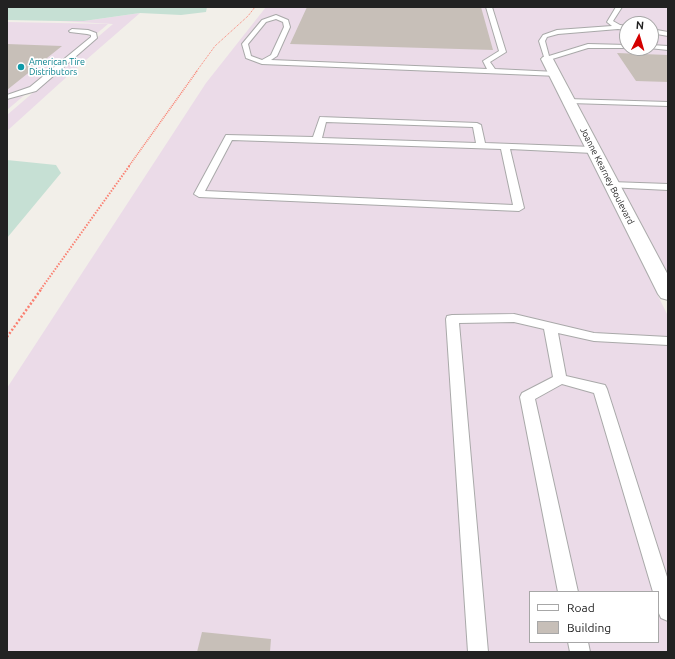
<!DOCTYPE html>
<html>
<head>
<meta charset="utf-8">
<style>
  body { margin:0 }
  #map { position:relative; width:675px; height:659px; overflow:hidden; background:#f2efe9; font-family:Ubuntu,sans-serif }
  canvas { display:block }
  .frame { position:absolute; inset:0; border:8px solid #222; pointer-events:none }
  .legend { position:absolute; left:529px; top:591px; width:130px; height:52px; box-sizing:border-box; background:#fff; border:1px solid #a7a7a7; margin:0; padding:5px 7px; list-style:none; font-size:12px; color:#222 }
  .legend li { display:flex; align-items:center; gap:8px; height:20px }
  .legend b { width:20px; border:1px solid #a7a7a7 }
  .north { position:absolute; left:619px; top:16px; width:40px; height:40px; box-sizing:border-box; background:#fff; border:1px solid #a7a7a7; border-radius:50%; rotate:5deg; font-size:11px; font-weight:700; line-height:16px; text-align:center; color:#222 }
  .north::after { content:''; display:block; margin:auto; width:14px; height:18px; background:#d40000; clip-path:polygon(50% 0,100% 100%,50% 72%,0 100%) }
</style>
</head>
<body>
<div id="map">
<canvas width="675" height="659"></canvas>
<div class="frame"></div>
<ul class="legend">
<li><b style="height:5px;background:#fff"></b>Road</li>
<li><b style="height:11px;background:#c7bfb8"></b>Building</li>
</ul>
<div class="north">N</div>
</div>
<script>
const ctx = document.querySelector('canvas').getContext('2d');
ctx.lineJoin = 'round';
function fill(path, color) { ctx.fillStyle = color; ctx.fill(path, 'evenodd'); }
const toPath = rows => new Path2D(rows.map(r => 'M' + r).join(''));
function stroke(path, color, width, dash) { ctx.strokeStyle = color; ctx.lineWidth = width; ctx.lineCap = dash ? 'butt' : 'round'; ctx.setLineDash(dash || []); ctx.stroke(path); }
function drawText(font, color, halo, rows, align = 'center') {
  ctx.font = font + ' Ubuntu,sans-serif'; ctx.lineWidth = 3.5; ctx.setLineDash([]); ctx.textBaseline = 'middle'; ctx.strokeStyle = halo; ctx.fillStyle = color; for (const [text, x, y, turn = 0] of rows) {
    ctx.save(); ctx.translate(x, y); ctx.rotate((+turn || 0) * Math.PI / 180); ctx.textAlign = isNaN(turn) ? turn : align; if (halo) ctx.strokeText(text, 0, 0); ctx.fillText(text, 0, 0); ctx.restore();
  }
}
fill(toPath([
  [266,7,668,7,668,274,562,74,552,57,540,57,668,316,668,652,7,652,7,388,206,83],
  [627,24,651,24,651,48,627,48],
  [530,592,658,592,658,642,530,642],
  [140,13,71,73,7,131,7,115,113,24,60,21,84,21],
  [7,22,108,24,7,110]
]), '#ebdbe8');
fill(toPath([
  [7,7,207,7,206,12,181,15,140,13,84,21,60,21,7,20],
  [7,160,56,165,61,173,7,238]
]), '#c6e0d4');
fill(toPath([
  [307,7,481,7,493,50,290,44],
  [7,44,62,46,7,90],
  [617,53,668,55,668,82,636,81],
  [202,632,271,639,270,652,197,652]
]), '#c7bfb8');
const service = toPath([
  [486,7,492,7,506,52,490,62,495,69,556,72,560,74,559,76,262,64,246,58,242,44,262,20,276,15,288,20,290,27,277,56,271,60,487,69,483,61,499,51,486,7],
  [276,19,283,22,284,27,271,55,262,60,251,56,248,44,266,22,276,19],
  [616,7,622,7,613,21,620,25,627,26,627,30,618,29,558,34,547,37,545,41,549,56,588,44,627,45,627,48,629,48,588,48,549,60,545,60,539,41,543,35,557,30,612,26,607,22,616,7],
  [72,29,88,30,96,33,97,38,36,91,7,99,7,95,30,87,91,37,91,35,87,34,70,32,69,31,72,29],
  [651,29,668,32,668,36,651,33,651,29],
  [651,45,668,46,668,50,649,48,651,48,651,45],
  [567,99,668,102,668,106,570,103,567,103,567,99],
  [320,117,477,123,481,125,485,143,593,147,597,150,593,153,510,149,524,208,519,211,199,197,194,194,226,135,313,137,320,117],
  [326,122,473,127,476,143,322,138,326,122],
  [232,140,501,149,513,205,205,191,232,140],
  [611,182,668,184,668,190,608,187,606,185,608,183,611,182],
  [514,314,594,333,668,337,668,345,594,341,558,333,566,376,605,385,607,389,668,580,668,621,661,618,658,611,658,592,653,592,594,393,562,384,535,399,578,592,558,592,520,397,522,393,553,377,544,329,514,322,459,323,488,652,468,652,446,319,447,316,452,315,514,314],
  [568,642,588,642,590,652,570,652,568,642]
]);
const minor = toPath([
  [547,56,551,57,553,59,668,275,668,300,661,298,658,294,541,59,543,57,547,56]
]);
stroke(service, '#a9a9a9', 2);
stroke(minor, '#a9a9a9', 2);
stroke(toPath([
  [196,72,215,46,248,16,255,7]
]), '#fa8072', 1, [1, 1]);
stroke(toPath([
  [129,166,197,71]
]), '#fa8072', 1.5, [1, 1]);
stroke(toPath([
  [41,289,130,165]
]), '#fa8072', 2, [1.5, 1.5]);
stroke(toPath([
  [7,337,42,288]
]), '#fa8072', 2.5, [2, 2]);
fill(service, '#fff');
fill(minor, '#fff');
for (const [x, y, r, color] of [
  [21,67,4,"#0f9aa8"]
]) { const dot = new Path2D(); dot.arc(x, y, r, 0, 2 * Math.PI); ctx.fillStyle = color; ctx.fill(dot); stroke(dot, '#fff', 1.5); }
drawText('9px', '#0d838f', '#fff', [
  ["American Tire",29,62],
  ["Distributors",29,72]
], 'left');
drawText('9px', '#222', '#fff', [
  ["Joanne Kearney Boulevard",607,176,63]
]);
</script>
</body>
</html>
